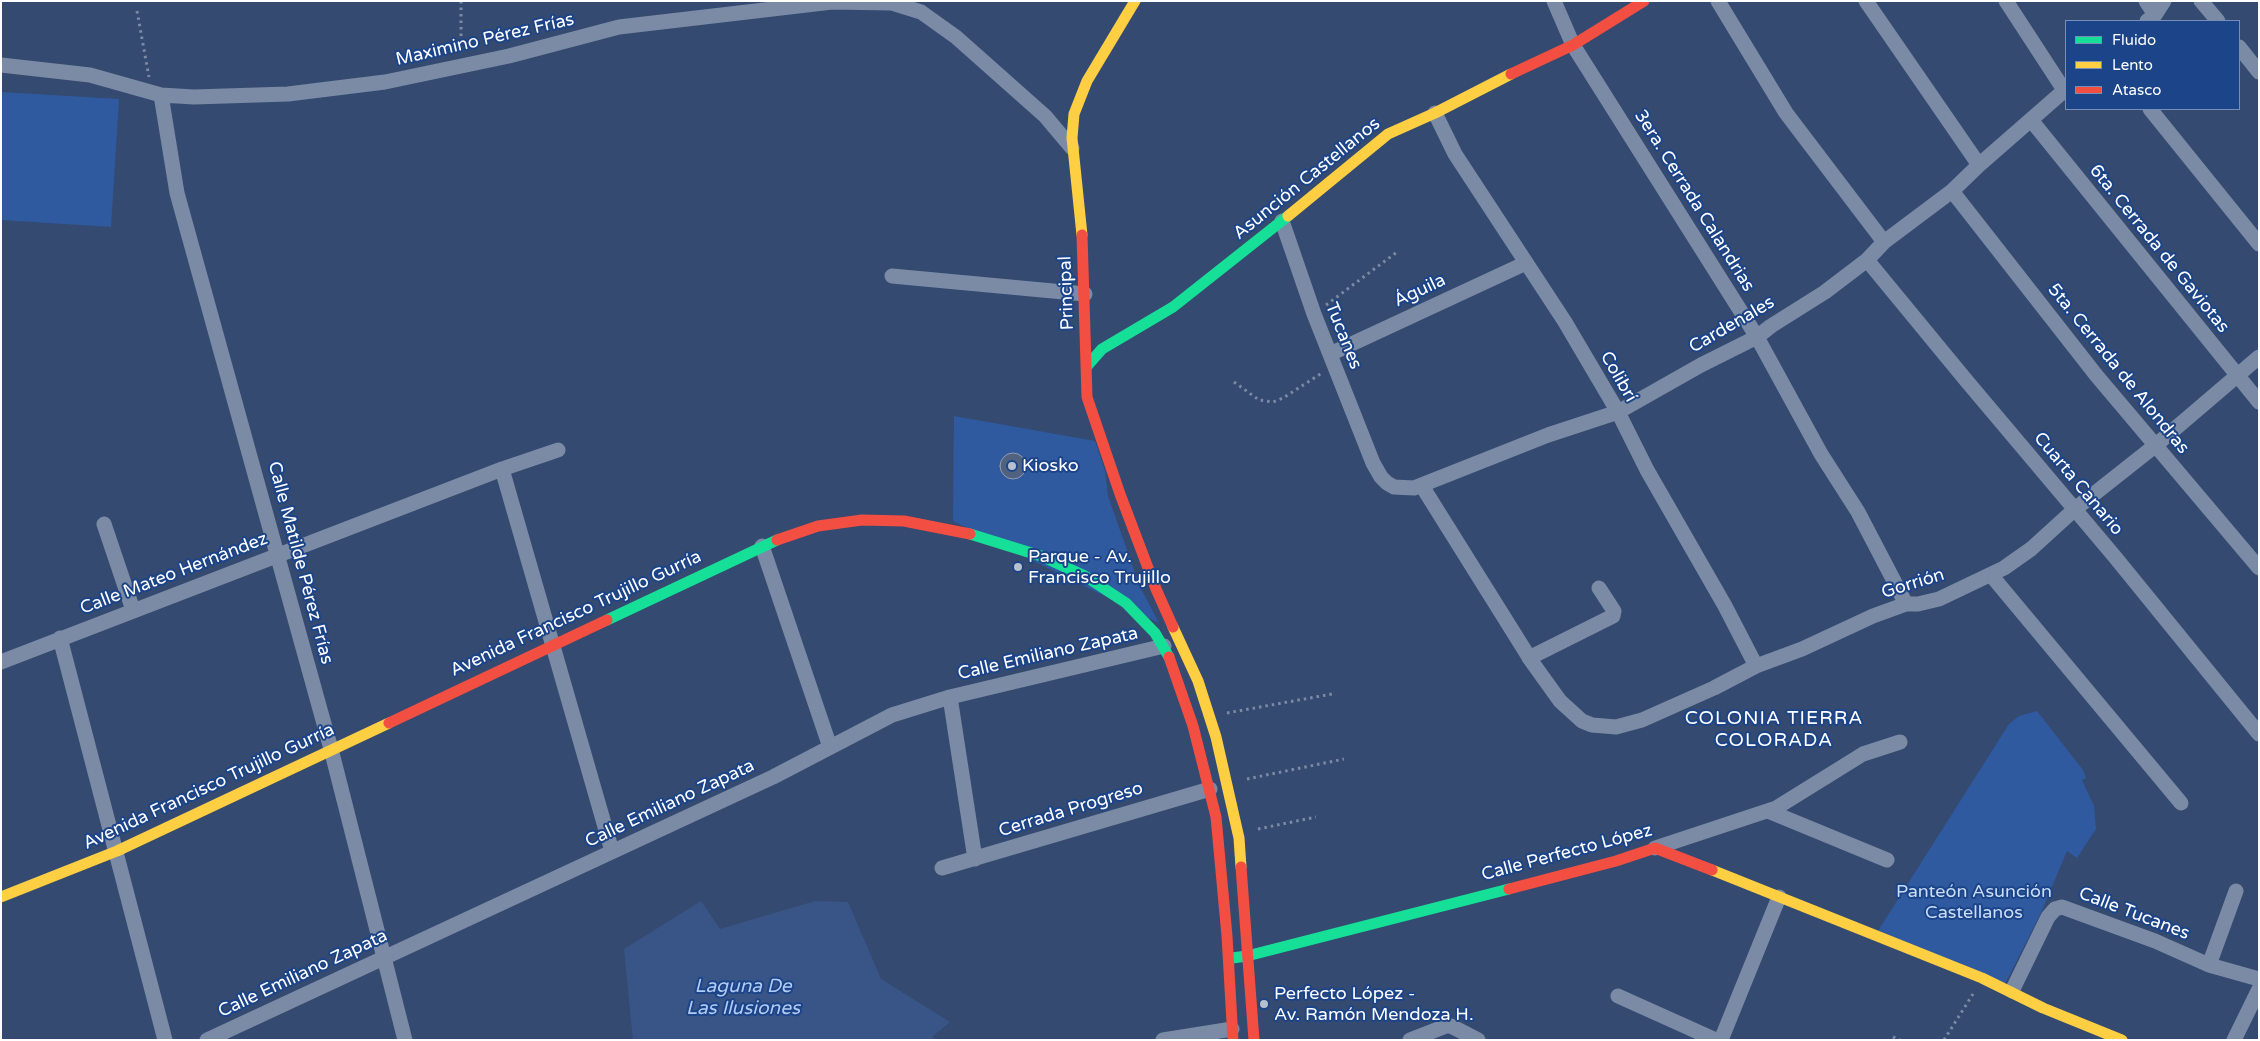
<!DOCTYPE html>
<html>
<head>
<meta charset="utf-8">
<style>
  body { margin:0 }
  #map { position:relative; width:2260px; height:1041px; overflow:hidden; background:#344a70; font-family:"Varela Round",sans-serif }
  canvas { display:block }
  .frame { position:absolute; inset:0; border:2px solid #fff; pointer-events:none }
  .legend { position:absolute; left:2065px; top:20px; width:175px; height:90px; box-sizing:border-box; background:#1c4489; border:1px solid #778fb8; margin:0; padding:6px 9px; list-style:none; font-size:15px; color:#fff }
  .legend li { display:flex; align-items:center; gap:10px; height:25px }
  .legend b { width:25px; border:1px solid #778fb8 }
</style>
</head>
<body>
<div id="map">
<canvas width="2260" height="1041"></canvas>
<div class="frame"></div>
<ul class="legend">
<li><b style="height:6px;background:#16e098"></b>Fluido</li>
<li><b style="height:6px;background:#ffcf43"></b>Lento</li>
<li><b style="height:6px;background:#f24e42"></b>Atasco</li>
</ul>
</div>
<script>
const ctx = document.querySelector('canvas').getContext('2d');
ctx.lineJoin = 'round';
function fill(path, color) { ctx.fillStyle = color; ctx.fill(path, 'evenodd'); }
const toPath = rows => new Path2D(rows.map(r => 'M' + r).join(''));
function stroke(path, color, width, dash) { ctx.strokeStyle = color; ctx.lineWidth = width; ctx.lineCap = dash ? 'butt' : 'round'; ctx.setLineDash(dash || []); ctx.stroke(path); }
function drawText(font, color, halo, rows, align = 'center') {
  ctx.font = font + ' "Varela Round",sans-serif'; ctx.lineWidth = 4; ctx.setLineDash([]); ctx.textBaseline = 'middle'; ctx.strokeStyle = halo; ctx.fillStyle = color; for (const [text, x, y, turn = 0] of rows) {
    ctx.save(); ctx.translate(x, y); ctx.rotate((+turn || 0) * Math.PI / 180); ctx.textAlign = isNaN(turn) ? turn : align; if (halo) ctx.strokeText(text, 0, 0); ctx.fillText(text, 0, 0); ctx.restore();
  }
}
fill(toPath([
  [1,92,119,99,111,227,1,220],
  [954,416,1095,441,1105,471,1108,496,1140,587,1159,623,953,521],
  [2037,711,2083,770,2086,778,2082,780,2094,806,2096,829,2077,858,2067,851,2040,915,2005,984,1876,934,2009,724,2019,716]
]), '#305aa0');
fill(toPath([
  [701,901,720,929,815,901,848,902,881,979,950,1022,933,1036,933,1040,633,1040,624,949]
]), '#395587');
const building = toPath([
  '1000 466a13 13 0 1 1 26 0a13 13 0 1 1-26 0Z'
]);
fill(building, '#516280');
stroke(building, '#8f9cb3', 1);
stroke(toPath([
  [461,1,461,51],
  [137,11,149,77],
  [1326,305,1397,252],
  [1234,382,1259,400,1273,402,1283,398,1322,373],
  [1227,713,1332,694],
  [1247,779,1344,759],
  [1258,829,1316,817],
  [1893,1037,1900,1040],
  [1944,1040,1973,994]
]), '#7b8ba5', 3, [2.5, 4]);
stroke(toPath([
  [1554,1,1573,45,1757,337,1821,454,1858,512,1906,604],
  [1718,1,1786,113,1884,242],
  [1866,1,1979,165],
  [2006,1,2064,90],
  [2146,1,2155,15],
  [2201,1,2218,21],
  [2147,21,2155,15,2164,1],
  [2239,47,2259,72],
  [1,65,90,75,161,95,194,97,288,94,385,82,509,56,619,27,832,2,892,3,921,12,956,37,1045,116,1072,148],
  [161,95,177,193,331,749,405,1040],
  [2150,109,2259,244],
  [1435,113,1455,154,1565,322,1618,412,1647,470,1725,606,1756,666],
  [2031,120,2259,402],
  [1952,191,2096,375,2259,568],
  [1282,221,1314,314,1373,463,1381,477,1387,483,1394,487,1414,488,1548,435,1618,412,1701,365,1757,337,1771,326,1825,292,1867,260,1884,242,1952,191,1979,165,2066,89],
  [1867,260,1965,379,2115,557,2259,734],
  [892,276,1085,294],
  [1330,354,1526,263],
  [502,469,612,851],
  [1422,486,1532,662,1560,701,1582,721,1592,725,1616,727,1642,720,1714,688,1756,666,1802,649,1873,616,1906,604,1918,604,1939,599,2004,568,2031,549,2075,509,2156,445,2259,357],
  [104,524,133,610],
  [762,546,830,747],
  [1991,575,2181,803],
  [60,638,165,1040],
  [1529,658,1613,616,1614,611,1599,588],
  [1,662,502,469,558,450],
  [950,697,975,859],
  [1768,811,1887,860],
  [1655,848,1776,808,1863,754,1900,742],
  [942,868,1210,789],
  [2209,965,2236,891],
  [2012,991,2048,917,2055,909,2062,907,2155,941,2209,965,2259,979],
  [1618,996,1716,1040],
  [207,1040,773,777,892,715,950,697,1164,646],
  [1163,1040,1232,1029],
  [1410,1040,1446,1026,1451,1026,1478,1040],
  [1721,1040,1779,897],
  [2234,1040,2259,989]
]), '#7b8ba5', 15);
stroke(toPath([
  [1087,366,1102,349,1173,307,1288,216],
  [970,534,1041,556,1085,576,1126,603,1155,633,1169,657],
  [607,620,777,540],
  [1232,958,1247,956,1509,889]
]), '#16e098', 11);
stroke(toPath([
  [1288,216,1388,134,1435,113,1511,74],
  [1082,235,1072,138,1074,114,1087,81,1135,1],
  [1173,627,1198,681,1216,737,1239,838,1241,867],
  [1712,870,1982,978,2043,1008,2122,1040],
  [1,897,117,851,389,723]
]), '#ffcf43', 11);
stroke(toPath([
  [1511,74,1573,45,1644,1],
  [1082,235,1087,397,1120,494,1156,589,1173,627],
  [777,540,818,526,862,520,904,521,970,534],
  [1169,657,1193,726,1216,817,1227,936,1233,1040],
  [389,723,607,620],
  [1241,867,1254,1040],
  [1509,889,1616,861,1655,848,1712,870]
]), '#f24e42', 11);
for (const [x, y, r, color] of [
  [1012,466,5,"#b8c0cd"],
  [1018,567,5,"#b8c0cd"],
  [1264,1004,5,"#b8c0cd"]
]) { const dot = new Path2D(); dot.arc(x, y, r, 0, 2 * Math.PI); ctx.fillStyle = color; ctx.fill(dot); stroke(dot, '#1c4489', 2); }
drawText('18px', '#fff', '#1c4489', [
  ["Maximino Pérez Frías",485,40,-13],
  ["Asunción Castellanos",1307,179,-39],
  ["3era. Cerrada Calandrias",1694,201,58],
  ["6ta. Cerrada de Gaviotas",2159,249,51],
  ["Águila",1420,291,-25],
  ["Principal",1067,293,-92],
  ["Cardenales",1732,325,-30],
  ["Tucanes",1343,336,68],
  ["5ta. Cerrada de Alondras",2118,369,51],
  ["Colibrí",1618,377,60],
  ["Cuarta Canario",2078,484,50],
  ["Calle Matilde Pérez Frías",300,563,75],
  ["Calle Mateo Hernández",174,574,-21],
  ["Gorrión",1913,584,-17],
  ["Avenida Francisco Trujillo Gurría",576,614,-25],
  ["Calle Emiliano Zapata",1048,654,-13],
  ["Avenida Francisco Trujillo Gurría",209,787,-25],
  ["Calle Emiliano Zapata",670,804,-25],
  ["Cerrada Progreso",1071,810,-17],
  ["Calle Perfecto López",1567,853,-15],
  ["Calle Tucanes",2134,914,21],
  ["Calle Emiliano Zapata",303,974,-25]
]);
drawText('18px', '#fff', '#1c4489', [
  ["Kiosko",1022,466],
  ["Parque - Av.",1028,557],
  ["Francisco Trujillo",1028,578],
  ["Perfecto López -",1274,994],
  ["Av. Ramón Mendoza H.",1274,1015]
], 'left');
drawText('18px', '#cbddf9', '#1c4489', [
  ["Panteón Asunción",1974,892],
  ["Castellanos",1974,913]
]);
ctx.letterSpacing = '1px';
drawText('19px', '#fff', '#1c4489', [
  ["COLONIA TIERRA",1774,719],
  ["COLORADA",1774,741]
]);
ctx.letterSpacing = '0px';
drawText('italic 19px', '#b2cbf3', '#1c4489', [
  ["Laguna De",743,987],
  ["Las Ilusiones",743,1009]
]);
</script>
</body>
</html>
